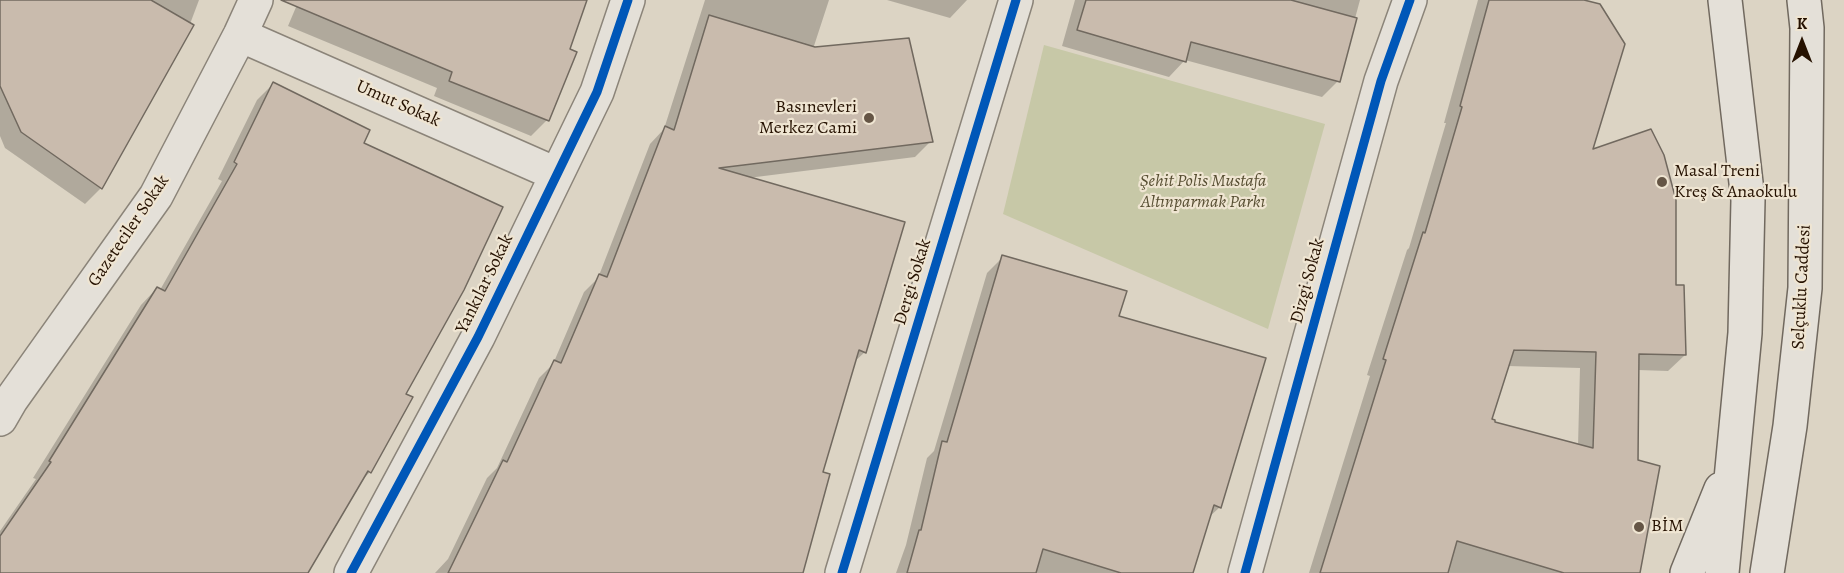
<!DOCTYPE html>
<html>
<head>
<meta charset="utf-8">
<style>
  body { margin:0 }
  #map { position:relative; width:1844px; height:573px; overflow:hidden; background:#dcd4c4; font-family:Alegreya,serif }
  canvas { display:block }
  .north { position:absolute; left:1772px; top:12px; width:60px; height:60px; -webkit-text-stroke:4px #efe5d2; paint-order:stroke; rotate:0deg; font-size:16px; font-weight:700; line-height:24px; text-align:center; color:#251100 }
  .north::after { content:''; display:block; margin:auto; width:21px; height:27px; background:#251100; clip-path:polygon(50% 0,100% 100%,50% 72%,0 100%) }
</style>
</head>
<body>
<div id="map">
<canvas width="1844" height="573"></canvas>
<div class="north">K</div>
</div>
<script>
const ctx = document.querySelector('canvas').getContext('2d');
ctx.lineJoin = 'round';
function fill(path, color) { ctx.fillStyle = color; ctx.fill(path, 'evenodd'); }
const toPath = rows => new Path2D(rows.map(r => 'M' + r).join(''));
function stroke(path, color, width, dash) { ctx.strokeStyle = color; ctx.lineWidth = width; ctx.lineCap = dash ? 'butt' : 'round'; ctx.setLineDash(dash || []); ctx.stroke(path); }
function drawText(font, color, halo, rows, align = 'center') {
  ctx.font = font + ' Alegreya,serif'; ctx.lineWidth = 4.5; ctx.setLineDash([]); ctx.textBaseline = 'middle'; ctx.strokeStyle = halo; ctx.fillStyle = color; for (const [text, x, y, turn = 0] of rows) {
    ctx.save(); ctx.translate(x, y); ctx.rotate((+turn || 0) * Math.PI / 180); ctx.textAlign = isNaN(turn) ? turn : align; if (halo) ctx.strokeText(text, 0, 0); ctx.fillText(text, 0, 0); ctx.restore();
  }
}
fill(toPath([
  [1044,45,1325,124,1268,329,1003,214]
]), '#c7c8a7');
fill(toPath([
  [0,0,199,0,190,24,101,188,85,204,5,148,0,136],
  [299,0,585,0,547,120,531,136,434,96,437,88,288,26],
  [705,0,829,0,813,49,931,141,915,157,748,178,865,352,854,362,822,473,800,573,435,573,448,559,487,478,497,468,539,378,553,364,584,292,598,278,650,144,664,129],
  [887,0,967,0,950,18],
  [1075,0,1360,0,1338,81,1322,97,1185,60,1169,77,1062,46],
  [1478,0,1578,0,1590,152,1674,287,1685,355,1668,371,1638,370,1639,573,1309,573,1370,376,1367,375,1407,250,1409,248,1446,123,1444,123],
  [1508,366,1580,368,1578,446,1493,423,1490,420],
  [273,84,362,143,404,394,370,472,361,481,301,573,0,573,0,531,36,479,33,478,141,305,157,288,160,290,222,181,218,179,257,100],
  [1003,257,1117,317,1220,507,1208,518,1191,573,896,573,906,545,927,458,934,451,987,273]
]), '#0003');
const building = toPath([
  [0,0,151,0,194,25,102,189,21,132,0,86,0,0],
  [281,0,587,0,570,49,577,52,549,121,449,81,452,72,281,0],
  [1086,0,1291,0,1357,18,1340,82,1191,42,1186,62,1077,30,1086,0],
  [1489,0,1584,0,1600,4,1625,44,1593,149,1651,129,1664,155,1676,200,1676,285,1684,285,1686,355,1639,354,1638,460,1660,466,1640,573,1564,573,1457,541,1448,573,1320,573,1386,360,1383,359,1423,232,1425,233,1462,107,1460,106,1489,0],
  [1514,350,1596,352,1593,448,1495,422,1495,420,1492,419,1514,350],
  [709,15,815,47,909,38,933,142,719,168,905,222,866,353,859,350,823,472,830,474,803,573,448,573,503,460,507,462,554,360,561,363,599,274,607,277,665,126,674,130,709,15],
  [273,82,370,130,364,143,503,207,464,290,406,394,413,397,371,473,368,471,308,573,0,573,0,536,51,462,49,461,157,287,165,291,237,164,234,162,273,82],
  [1002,255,1127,291,1119,316,1266,358,1221,508,1214,505,1193,573,1121,573,1043,549,1036,573,907,573,919,530,921,530,942,441,947,442,1002,255]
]);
fill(building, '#c9bbad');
stroke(building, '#71695f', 1.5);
const street = toPath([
  [240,35,556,174],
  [0,419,11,400,156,196,240,35,256,0],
  [351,573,478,337,597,92,628,0],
  [842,573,1016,0],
  [1245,573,1381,81,1410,0]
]);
const secondary = toPath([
  [1687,573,1721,489],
  [1722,573,1745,333,1748,200,1725,0],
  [1767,573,1790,426,1805,288,1807,28,1804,0]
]);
stroke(street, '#8b8479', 36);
stroke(secondary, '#71695f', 36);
stroke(street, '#e4e0d8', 33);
stroke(secondary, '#e4e0d8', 33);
stroke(toPath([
  [351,573,478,337,597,92,628,0],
  [842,573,1016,0],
  [1245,573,1381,81,1410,0]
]), '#0057b8', 9);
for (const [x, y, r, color] of [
  [869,118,6,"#655545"],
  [1662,182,6,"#655545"],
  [1639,527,6,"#655545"]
]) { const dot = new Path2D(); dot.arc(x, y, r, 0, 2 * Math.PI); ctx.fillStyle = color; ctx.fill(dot); stroke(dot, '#efe5d2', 2); }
drawText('18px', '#251100', '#efe5d2', [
  ["Umut Sokak",398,104,24],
  ["Gazeteciler Sokak",129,231,-56],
  ["Dizgi Sokak",1308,281,-75],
  ["Dergi Sokak",913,282,-73],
  ["Yankılar Sokak",485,284,-64],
  ["Selçuklu Caddesi",1802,287,-87]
]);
drawText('18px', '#251100', '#efe5d2', [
  ["Basınevleri",857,108,"right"],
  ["Merkez Cami",857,129,"right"],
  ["Masal Treni",1674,172],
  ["Kreş & Anaokulu",1674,193],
  ["BİM",1651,527]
], 'left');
drawText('italic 18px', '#574e32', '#efe5d2', [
  ["Şehit Polis Mustafa",1203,182],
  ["Altınparmak Parkı",1203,203]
]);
</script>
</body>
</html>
